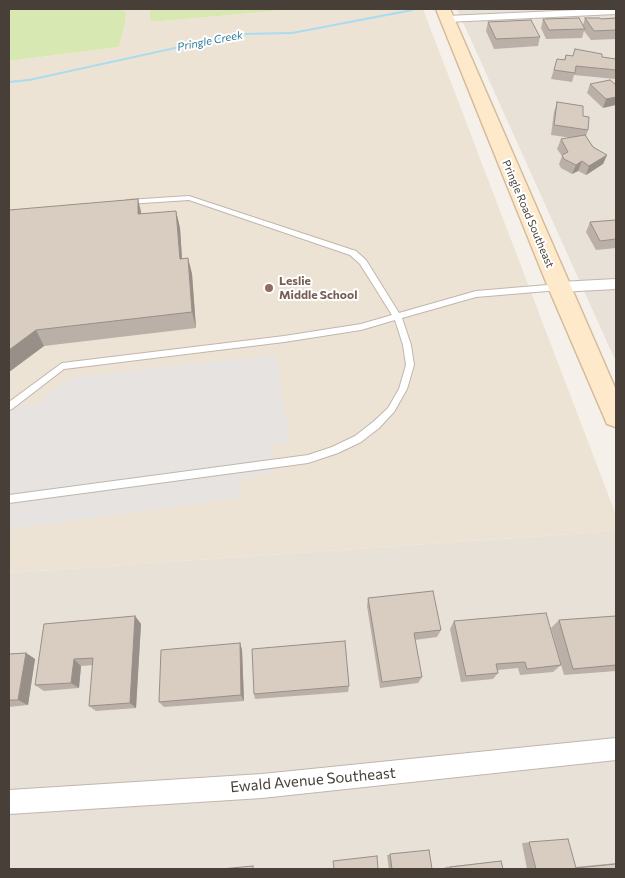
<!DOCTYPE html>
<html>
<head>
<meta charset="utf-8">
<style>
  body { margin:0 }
  #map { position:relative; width:625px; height:878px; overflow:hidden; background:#f5f0ea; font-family:Commissioner,sans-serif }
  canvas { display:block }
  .frame { position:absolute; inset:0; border:10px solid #484038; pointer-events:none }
</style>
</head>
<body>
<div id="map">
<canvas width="625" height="878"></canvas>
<div class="frame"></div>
</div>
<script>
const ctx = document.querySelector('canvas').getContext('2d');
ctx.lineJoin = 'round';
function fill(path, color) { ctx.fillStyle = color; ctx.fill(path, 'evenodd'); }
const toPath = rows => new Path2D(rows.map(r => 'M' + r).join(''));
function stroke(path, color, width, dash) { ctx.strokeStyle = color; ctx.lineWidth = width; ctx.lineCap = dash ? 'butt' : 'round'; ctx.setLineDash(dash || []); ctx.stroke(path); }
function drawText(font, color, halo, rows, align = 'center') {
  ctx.font = font + ' Commissioner,sans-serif'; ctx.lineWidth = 4; ctx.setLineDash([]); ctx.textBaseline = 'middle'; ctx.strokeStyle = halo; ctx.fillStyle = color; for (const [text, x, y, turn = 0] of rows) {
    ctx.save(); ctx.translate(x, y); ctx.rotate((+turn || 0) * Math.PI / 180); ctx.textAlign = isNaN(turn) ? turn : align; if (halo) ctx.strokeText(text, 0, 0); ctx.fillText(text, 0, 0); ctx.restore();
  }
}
fill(toPath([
  [457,9,616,9,616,362],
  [616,531,616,869,9,869,9,573]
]), '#e8e1d8');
fill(toPath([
  [122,9,149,9,151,22,296,9,423,9,616,515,616,531,9,573,9,61,119,47,125,24,126,14]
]), '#ede3d4');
fill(toPath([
  [9,9,122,9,126,14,125,24,119,47,9,61],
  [149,9,296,9,151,22]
]), '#d7e8b3');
fill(toPath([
  [276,355,290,442,270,446,273,474,239,479,239,498,9,529,9,407,43,403,45,401,45,394,74,377]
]), '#e6e3e1');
fill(toPath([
  [412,9,413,9,413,11,292,34,239,35,29,81,9,83,9,81,29,79,239,33,292,32,412,9]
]), '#a8dcf0');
const service = toPath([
  [189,196,356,251,366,260,399,313,476,291,559,284,563,287,559,290,476,297,402,318,411,345,414,365,407,389,394,412,379,428,361,442,338,453,308,463,9,503,9,495,308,455,332,447,355,436,373,422,388,408,399,389,406,365,403,345,395,320,361,330,284,342,64,369,12,409,9,410,9,402,62,363,284,336,361,324,392,315,360,264,350,255,189,200,127,204,124,202,127,200,189,196]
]);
const minor = toPath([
  [600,9,616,9,616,14,447,22,442,19,447,16,600,9],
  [616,279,616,289,559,292,554,291,552,287,554,283,559,282,616,279],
  [616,738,616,760,262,798,9,814,9,790,262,774,616,738]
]);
const secondary = toPath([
  [436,9,450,9,616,390,616,427,607,424,604,417,548,287,436,9]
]);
stroke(service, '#c0b6ac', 2);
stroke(minor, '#c0b6ac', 2);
stroke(secondary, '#d4bc9a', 3);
fill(service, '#fff');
fill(minor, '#fff');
fill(secondary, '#feeacb');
fill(toPath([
  [585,18,601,19,616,18,616,39,591,40,584,31,582,38,546,39,541,28,543,19,583,25],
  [488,22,540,37,538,46,494,49,486,31],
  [575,49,602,57,616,59,616,77,615,79,574,75,572,82,551,79,557,59,564,60,566,55,573,56],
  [590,84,616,85,603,108,587,93],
  [557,102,583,116,588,130,586,136,593,147,607,155,603,164,586,175,578,171,572,174,561,168,559,164,562,156,557,149,561,139,572,138,551,135,554,112],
  [9,210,142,214,176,211,180,228,182,259,188,258,192,274,196,328,44,346,9,372],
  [616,220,616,248,596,250,586,232,590,222],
  [368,598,441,630,437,637,415,640,422,677,418,683,380,688,367,606],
  [135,616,141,624,136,708,96,711,89,706,93,665,81,666,79,688,44,691,35,685],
  [616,616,616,671,564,675,551,628,559,620],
  [454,621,561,665,553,672,520,675,518,668,498,670,498,673,493,679,461,682,450,629],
  [240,643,242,650,244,701,164,707,159,702],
  [26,653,35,659,28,705,9,707,9,654],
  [349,686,348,692,255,699,254,694],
  [568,839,575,867,616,863,616,869,527,869,522,843],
  [429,850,432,869,389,869,387,855],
  [501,861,503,869,445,869,445,867]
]), '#bbb0a7');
fill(toPath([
  [616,97,616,105,603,108,606,99],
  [607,155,603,164,586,175,589,166],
  [582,161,578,171,572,174,576,165],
  [138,199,142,216,138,214],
  [176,211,180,228,183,275,180,259],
  [188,258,192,274,196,328,192,312],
  [36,330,44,346,9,372,9,350],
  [135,616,141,624,136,708,130,703],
  [240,643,242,650,244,701,241,695],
  [26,653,35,659,28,705,18,700],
  [74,659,81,666,79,688,71,683]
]), '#989088');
const building = toPath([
  [579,18,585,29,549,30,543,19,579,18],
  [585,18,600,18,601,19,616,18,616,30,594,31,585,18],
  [531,20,540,37,496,39,488,22,531,20],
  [575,49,602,54,602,57,616,59,616,70,576,66,575,73,554,70,557,59,565,60,566,55,573,56,575,49],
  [610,80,616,85,616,97,606,99,590,84,610,80],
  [557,102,583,106,583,116,589,117,588,130,554,125,557,102],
  [585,135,593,147,607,155,589,166,582,161,576,165,564,159,562,155,568,152,561,139,585,135],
  [138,199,138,214,176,211,180,259,188,258,192,312,36,330,9,350,9,210,138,199],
  [616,220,616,239,600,241,590,222,616,220],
  [433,591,441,630,414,633,422,677,382,682,368,598,433,591],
  [546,613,561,665,527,669,525,662,496,664,498,673,466,676,454,621,546,613],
  [135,616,130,703,89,706,93,658,74,659,71,683,35,685,44,624,135,616],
  [616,616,616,665,573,669,559,620,616,616],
  [345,641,349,686,254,694,252,649,345,641],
  [240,643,241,695,159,702,161,650,240,643],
  [26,653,18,700,9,700,9,654,26,653],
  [568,839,576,868,616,864,616,869,536,869,529,842,568,839],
  [429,850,432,869,392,869,390,854,429,850],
  [377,856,378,869,334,869,333,861,377,856],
  [501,861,503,869,450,869,450,867,501,861],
  [253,866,253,869,221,869,253,866]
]);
fill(building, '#d9cdc2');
stroke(building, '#989088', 1);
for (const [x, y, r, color] of [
  [269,288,5,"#8d6e63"]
]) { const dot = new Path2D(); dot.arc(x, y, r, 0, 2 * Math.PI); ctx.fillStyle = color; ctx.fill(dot); stroke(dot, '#fff', 2); }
drawText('italic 11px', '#2d7c9c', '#fff', [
  ["Pringle Creek",210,41,-11]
]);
drawText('11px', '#484038', '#fff', [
  ["Pringle Road Southeast",528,214,67]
]);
drawText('bold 12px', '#785e54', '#fff', [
  ["Leslie",279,281],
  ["Middle School",279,295]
], 'left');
drawText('15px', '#484038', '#fff', [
  ["Ewald Avenue Southeast",313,780,-5]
]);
</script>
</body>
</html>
